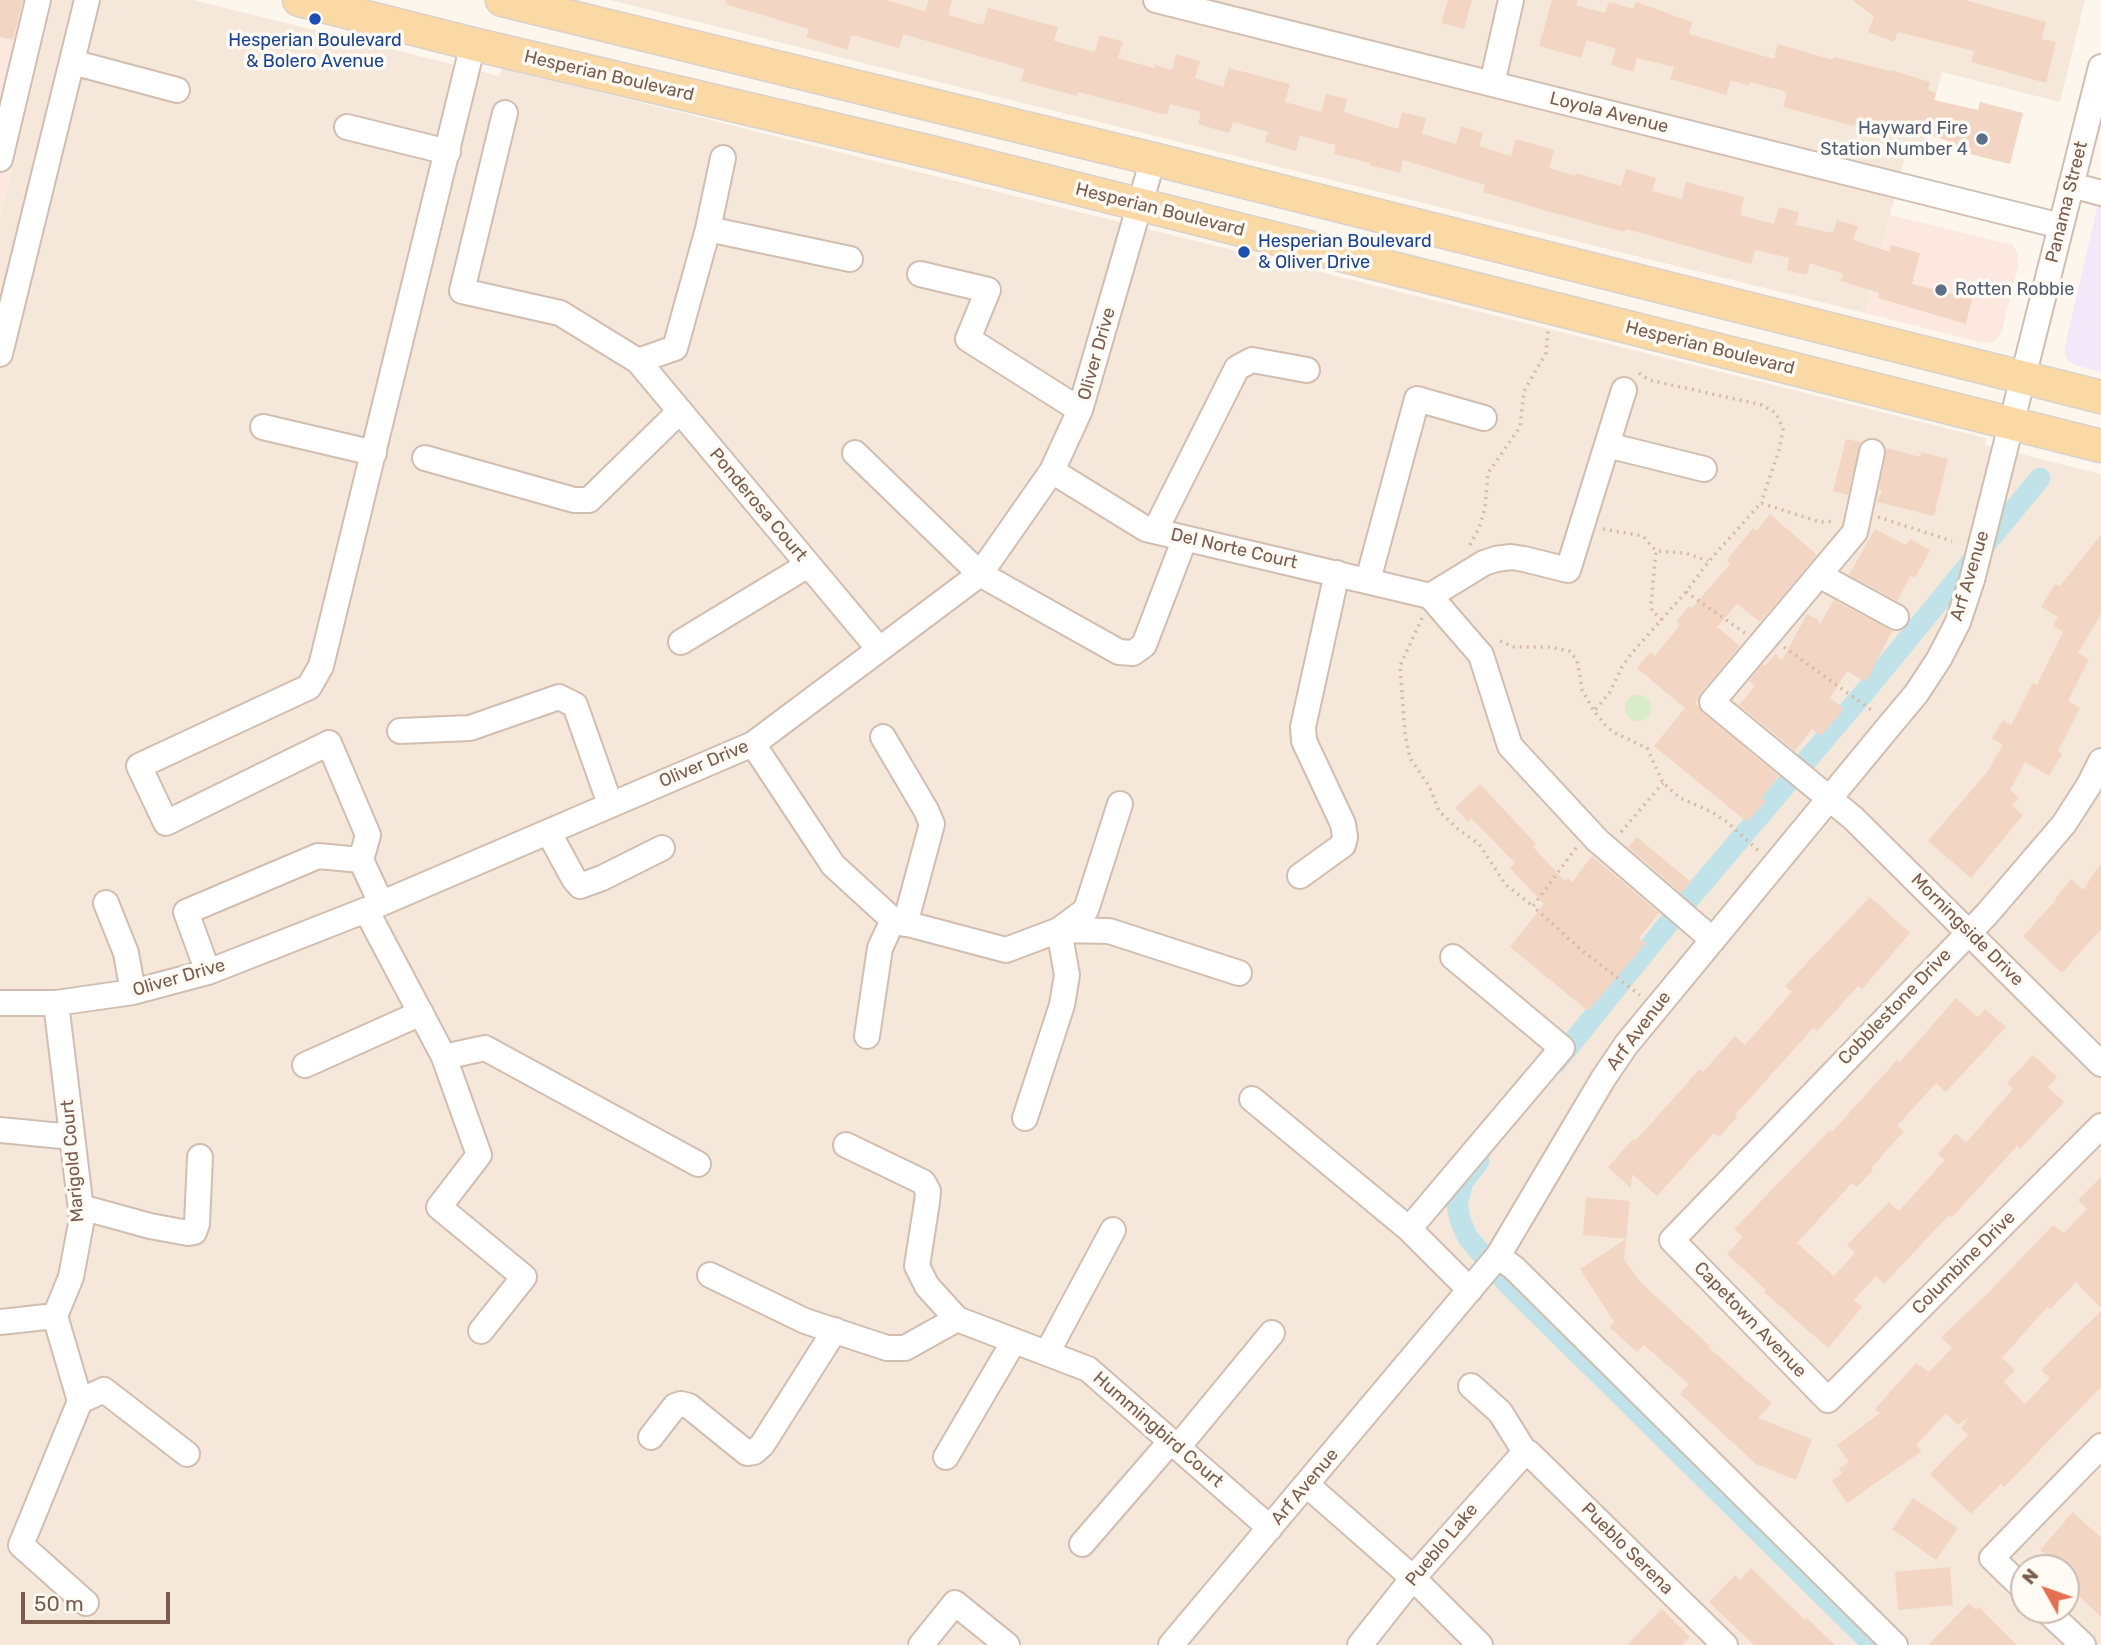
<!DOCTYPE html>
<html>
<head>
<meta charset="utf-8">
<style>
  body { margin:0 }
  #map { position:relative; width:2101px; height:1645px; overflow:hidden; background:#fdf6ec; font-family:Rubik,sans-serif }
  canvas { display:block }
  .north { position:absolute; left:2010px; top:1554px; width:70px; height:70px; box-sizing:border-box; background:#fffaf3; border:2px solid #cabbb1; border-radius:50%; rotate:310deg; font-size:19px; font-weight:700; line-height:28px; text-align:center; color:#7a5c4d }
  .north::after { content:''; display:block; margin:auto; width:24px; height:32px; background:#e76f51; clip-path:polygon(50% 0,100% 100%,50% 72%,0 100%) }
  .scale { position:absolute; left:21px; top:1592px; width:149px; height:32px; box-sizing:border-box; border:4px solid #7a5c4d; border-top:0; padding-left:9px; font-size:21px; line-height:24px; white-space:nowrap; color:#7a5c4d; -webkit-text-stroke:5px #fffaf3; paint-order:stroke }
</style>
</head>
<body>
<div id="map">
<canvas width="2101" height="1645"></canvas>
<div class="north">N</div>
<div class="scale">50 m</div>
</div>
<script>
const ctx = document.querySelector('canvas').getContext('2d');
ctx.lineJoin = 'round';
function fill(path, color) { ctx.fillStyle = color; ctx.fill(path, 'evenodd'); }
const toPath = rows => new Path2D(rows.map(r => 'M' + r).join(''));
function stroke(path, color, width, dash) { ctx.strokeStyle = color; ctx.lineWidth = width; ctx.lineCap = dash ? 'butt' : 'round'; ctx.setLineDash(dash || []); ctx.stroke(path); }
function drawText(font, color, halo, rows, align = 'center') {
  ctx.font = font + ' Rubik,sans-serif'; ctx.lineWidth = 7; ctx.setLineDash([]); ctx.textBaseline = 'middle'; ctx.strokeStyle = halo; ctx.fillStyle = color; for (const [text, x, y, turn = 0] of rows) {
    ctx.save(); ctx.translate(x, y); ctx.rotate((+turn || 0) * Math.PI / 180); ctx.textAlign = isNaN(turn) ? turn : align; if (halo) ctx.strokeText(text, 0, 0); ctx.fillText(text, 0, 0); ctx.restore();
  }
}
fill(toPath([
  [53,0,193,0,499,76,502,68,1986,438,1985,445,2101,474,2101,1645,0,1645,0,217],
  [2024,1568,2066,1568,2066,1610,2024,1610],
  [610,0,2085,0,2060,102,1942,72,1919,160,1905,157,1865,313]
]), '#f5e8da');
fill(toPath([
  [0,0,53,0,0,217],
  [1890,215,2013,245,2018,256,2018,266,2001,334,1995,341,1984,343,1865,313]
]), '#fde8e0');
fill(toPath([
  [2101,192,2101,372,2075,365,2068,361,2065,355,2065,345]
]), '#f3e8fa');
fill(toPath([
  '1625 708a13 13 0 1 1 26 0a13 13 0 1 1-26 0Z'
]), '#d8ecc9');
stroke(toPath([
  [1555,1064,1668,924,1863,694,2040,478],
  [1479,1161,1463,1182,1457,1204,1460,1220,1468,1238,1509,1285,1873,1645]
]), '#bfe3e8', 21);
fill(toPath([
  [0,0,23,0,13,40,0,37],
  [726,0,886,0,925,11,929,0,952,0,948,15,983,25,988,8,1058,27,1054,41,1095,52,1100,35,1123,42,1118,58,1154,68,1155,65,1172,70,1176,54,1200,61,1195,78,1223,87,1229,68,1290,84,1285,102,1321,112,1326,94,1347,99,1344,112,1398,129,1402,112,1426,118,1422,134,1456,144,1461,126,1483,133,1479,146,1511,156,1516,139,1554,150,1549,168,1575,176,1576,173,1621,186,1626,169,1656,178,1652,191,1682,199,1686,182,1744,197,1740,215,1774,224,1779,207,1799,212,1796,225,1833,233,1837,220,1858,226,1853,240,1890,252,1891,245,1920,253,1912,284,1972,299,1966,324,1878,298,1879,293,1841,281,1843,274,1810,263,1807,275,1787,270,1789,258,1755,250,1751,264,1626,229,1625,232,1550,212,1483,192,1485,185,1403,160,1400,173,1369,165,1370,163,1334,154,1336,145,1300,136,1296,151,1265,142,1268,132,1233,122,1229,133,1198,124,1201,112,1170,104,1167,115,1078,92,1077,96,1021,81,1024,69,903,34,899,48,852,35,847,50,806,37,809,29,725,4],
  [1448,0,1472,0,1464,29,1441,23],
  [1552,0,1578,0,1576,5,1605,13,1609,2,1634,9,1636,2,1692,22,1689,34,1774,59,1778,44,1833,60,1834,57,1890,71,1891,70,1930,82,1928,90,1936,93,1934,100,1978,110,1980,102,2023,113,2010,164,1946,148,1948,141,1899,125,1895,137,1855,124,1854,126,1783,107,1787,92,1750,82,1749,86,1731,80,1726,95,1670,79,1674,67,1637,58,1633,72,1611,65,1616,49,1587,40,1581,58,1539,46],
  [1852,0,1964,0,2046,22,2042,39,2056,42,2046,83,1971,62,1974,51,1898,32,1894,42,1868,32,1874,16],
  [1846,439,1861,442,1848,495,1833,491],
  [1887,448,1920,457,1921,452,1948,459,1934,516,1877,502,1882,491,1879,489],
  [1770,514,1817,555,1760,622,1737,604,1717,627,1740,646,1701,692,1695,703,1703,713,1779,776,1762,798,1766,801,1747,822,1654,746,1685,708,1637,668,1650,652,1655,656,1680,625,1676,622,1689,606,1692,608,1730,564,1727,560,1753,528,1756,531],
  [1875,529,1906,545,1910,539,1930,550,1915,578,1911,575,1897,601,1849,575],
  [2101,535,2101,614,2078,653,2089,659,2068,701,2080,708,2058,751,2062,754,2049,776,2025,762,2010,790,2019,798,2012,806,2023,815,1971,878,1928,841,1987,772,2003,745,1992,738,2003,720,2011,725,2033,683,2037,685,2063,632,2053,626,2058,617,2041,607,2055,584,2060,586],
  [1834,600,1892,631,1866,682,1847,671,1830,698,1844,709,1821,736,1812,729,1795,751,1739,705,1755,686,1749,681,1763,664,1765,666,1775,654,1782,660,1807,614,1819,620,1818,627],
  [1480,784,1536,844,1533,847,1565,881,1568,878,1572,882,1592,856,1659,913,1639,938,1646,943,1588,1011,1510,947,1544,904,1510,868,1515,863,1472,819,1468,822,1455,808],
  [1637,837,1691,882,1681,893,1628,847],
  [2101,863,2101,929,2062,973,2023,936,2056,900,2055,899,2071,879,2083,890],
  [1870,897,1910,933,1862,989,1858,986,1817,1031,1813,1028,1735,1115,1737,1117,1719,1137,1714,1133,1657,1196,1632,1174,1631,1188,1608,1167,1633,1139,1635,1141,1700,1069,1703,1072,1735,1036,1745,1045,1792,992,1785,986],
  [1956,998,1978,1017,1985,1009,2006,1027,1946,1092,1936,1083,1897,1126,1904,1131,1871,1168,1873,1170,1857,1187,1852,1183,1797,1243,1834,1276,1855,1253,1847,1245,1889,1202,1899,1211,1945,1160,1938,1154,1956,1133,1966,1143,2013,1089,2007,1083,2033,1055,2057,1077,2048,1087,2064,1102,2020,1149,2017,1146,1952,1217,1949,1215,1884,1284,1876,1276,1854,1300,1862,1307,1828,1348,1764,1292,1766,1290,1727,1254,1743,1237,1734,1229,1830,1130,1832,1132,1897,1060,1899,1063],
  [2101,1177,2101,1308,2076,1282,2050,1309,2047,1307,2002,1358,2015,1370,2004,1382,2025,1404,2050,1378,2041,1370,2101,1311,2101,1387,2004,1487,2001,1484,1971,1514,1930,1474,1968,1435,1961,1428,1969,1417,1958,1425,1946,1413,1916,1445,1922,1451,1847,1503,1832,1481,1842,1473,1839,1469,1849,1462,1837,1445,1880,1413,1875,1409,1916,1363,1929,1372,1952,1348,1941,1337,1986,1295,2053,1225,2064,1233,2087,1209,2078,1200],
  [1586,1197,1630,1201,1624,1259,1640,1282,1710,1346,1708,1347,1772,1403,1758,1418,1812,1439,1796,1480,1756,1464,1680,1394,1689,1384,1644,1345,1637,1352,1609,1327,1614,1322,1580,1269,1626,1239,1583,1235],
  [1913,1498,1958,1528,1936,1560,1892,1529],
  [2073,1512,2101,1538,2101,1617,2066,1583,2066,1568,2037,1568,2048,1557,2040,1550],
  [1950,1567,1953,1605,1898,1610,1895,1572],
  [1751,1568,1805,1620,1807,1618,1835,1645,1754,1645,1709,1602,1735,1575,1740,1580],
  [1969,1603,1976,1610,1979,1607,2017,1645,1928,1645],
  [1662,1609,1690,1637,1682,1645,1627,1645]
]), '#f3d5c3');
const minor = toPath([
  [1156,0,2061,226],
  [72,62,177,90],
  [1492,84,1511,0],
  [505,113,462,291,560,313,638,361,879,649],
  [347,127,448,152],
  [0,159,38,0],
  [2071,185,2101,193],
  [708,229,850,259],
  [920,274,988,290,968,339,1080,410],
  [0,354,87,0],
  [638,361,675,348,708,229,723,158],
  [263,427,374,453],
  [1607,445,1704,469],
  [1872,452,1855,532,1712,702,1853,818,2101,1064],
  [855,453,980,574,1119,652,1133,653,1144,645,1185,538],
  [425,458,574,500,589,500,680,411],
  [1052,471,1146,529,1430,596],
  [1155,531,1237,368,1252,360,1307,370],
  [1819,575,1896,617],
  [1368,580,1417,399,1484,418],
  [1430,596,1481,655,1510,746,1597,840,1713,940],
  [1430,596,1484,563,1496,559,1511,557,1524,559,1568,570,1624,390],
  [681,642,808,565],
  [400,731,470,728,559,697,575,705,610,804],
  [883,737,926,810,932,824,905,924],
  [753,744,833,865,893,920,1006,950,1059,930,1086,910,1120,804],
  [2101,761,2089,785,2064,824,1987,914,1672,1240,1828,1400,2101,1126],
  [549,833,574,879,580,886,602,878,662,848],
  [1300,876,1343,845,1345,837,1343,824,1304,741,1303,727,1337,573],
  [106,903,126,953,133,992],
  [381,903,361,860,368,835,329,743,166,823,139,766,309,687,321,666,473,44],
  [366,910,444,1057,479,1155,439,1207,524,1277,481,1331],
  [1059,930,1109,931,1239,973],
  [208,972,186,912,318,856,361,860],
  [0,1003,56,1003,133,992,208,972,366,910,753,744,980,574,1052,471,1080,410,1153,159],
  [867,1036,880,948,893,920],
  [444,1057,485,1048,698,1164],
  [305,1065,421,1013],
  [1252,1099,1409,1229,1470,1290],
  [1025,1118,1062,1005,1067,975,1059,930],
  [0,1130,72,1137],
  [846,1145,923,1182,928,1191,927,1202,917,1266,927,1286,957,1319,1088,1369,1270,1528],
  [81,1207,150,1226,188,1233,194,1232,197,1224,200,1157],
  [1409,1229,1562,1048,1453,957],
  [1498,1256,1514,1268,1895,1645],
  [710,1275,805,1321,887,1348,905,1348,957,1319],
  [55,1316,80,1401,21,1545,86,1603],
  [55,1316,71,1277,82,1218,56,1003],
  [0,1322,55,1316],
  [1047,1353,1113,1230],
  [1471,1386,1500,1412,1525,1452],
  [80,1401,104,1390,187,1454],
  [651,1437,675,1406,681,1404,689,1406,747,1453,754,1452,762,1445,835,1330],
  [1178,1447,1272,1333],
  [946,1457,1014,1341],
  [1307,1485,1413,1578,1480,1645],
  [1082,1544,1171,1441],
  [2024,1589,1992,1558,2101,1446],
  [2046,1610,2083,1645],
  [921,1645,955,1603,1007,1645],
  [1171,1645,1498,1256,1603,1079,1626,1045,1890,725,1916,694,1939,659,1958,622,1972,580,2101,67],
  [1360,1645,1413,1578,1525,1452,1529,1453,1725,1645]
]);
const major = toPath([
  [299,0,473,44,931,152,2101,446],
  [502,0,1153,159,2101,397]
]);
stroke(minor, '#d1beb0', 28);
stroke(major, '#dad1cd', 35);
stroke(toPath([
  [1639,373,1649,380,1762,405,1776,413,1783,429,1779,450,1761,503],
  [1878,517,1952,541],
  [1603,529,1643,536,1656,551],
  [1470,545,1479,528,1485,508,1488,473,1520,427,1524,391,1546,353,1548,331],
  [1686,592,1631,654,1622,667,1610,692,1594,711,1606,726,1615,733,1647,748,1663,783,1680,798,1712,812,1727,822,1760,852],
  [1422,618,1400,666,1405,734,1410,758,1429,786,1439,811,1458,829,1479,844,1506,885,1533,906],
  [1662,620,1652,611,1651,604,1656,551,1685,553,1708,561],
  [1745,633,1686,592,1709,561,1761,503,1820,522,1835,521],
  [1500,641,1514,647,1550,647,1569,651,1577,660,1582,690,1594,711],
  [1784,647,1874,712],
  [1621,832,1663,783],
  [1576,848,1533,906,1580,949,1640,995]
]), '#d9b8a5', 3.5, [2, 5]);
stroke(minor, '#fff', 24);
stroke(major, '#fbd9a5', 32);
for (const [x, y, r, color] of [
  [315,19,7,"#1a4fb4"],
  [1982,139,7,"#5c6f8a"],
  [1244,252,7,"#1a4fb4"],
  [1941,290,7,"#5c6f8a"]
]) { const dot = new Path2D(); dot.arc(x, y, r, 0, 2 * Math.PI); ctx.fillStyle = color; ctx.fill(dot); stroke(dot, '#fffaf3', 2.5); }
drawText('18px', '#164399', '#fffaf3', [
  ["Hesperian Boulevard",315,41],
  ["& Bolero Avenue",315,62],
  ["Hesperian Boulevard",1258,242,"left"],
  ["& Oliver Drive",1258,263,"left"]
]);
drawText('18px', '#7a5c4d', '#fffaf3', [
  ["Hesperian Boulevard",609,76,13],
  ["Loyola Avenue",1609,113,14],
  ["Panama Street",2067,202,-76],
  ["Hesperian Boulevard",1160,210,14],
  ["Hesperian Boulevard",1710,348,14],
  ["Oliver Drive",1097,354,-74],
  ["Ponderosa Court",758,505,50],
  ["Del Norte Court",1234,549,13],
  ["Arf Avenue",1970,576,-73],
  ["Oliver Drive",704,764,-23],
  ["Morningside Drive",1967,930,45],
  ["Oliver Drive",179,978,-16],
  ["Cobblestone Drive",1895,1007,-46],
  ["Arf Avenue",1639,1031,-53],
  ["Marigold Court",73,1161,-95],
  ["Columbine Drive",1964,1263,-45],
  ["Capetown Avenue",1750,1320,46],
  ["Hummingbird Court",1158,1430,41],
  ["Arf Avenue",1305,1487,-50],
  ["Pueblo Lake",1442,1545,-50],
  ["Pueblo Serena",1627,1549,45]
]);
drawText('18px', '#4e5e75', '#fffaf3', [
  ["Hayward Fire",1968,129],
  ["Station Number 4",1968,150],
  ["Rotten Robbie",1955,290,"left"]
], 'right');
</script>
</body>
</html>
